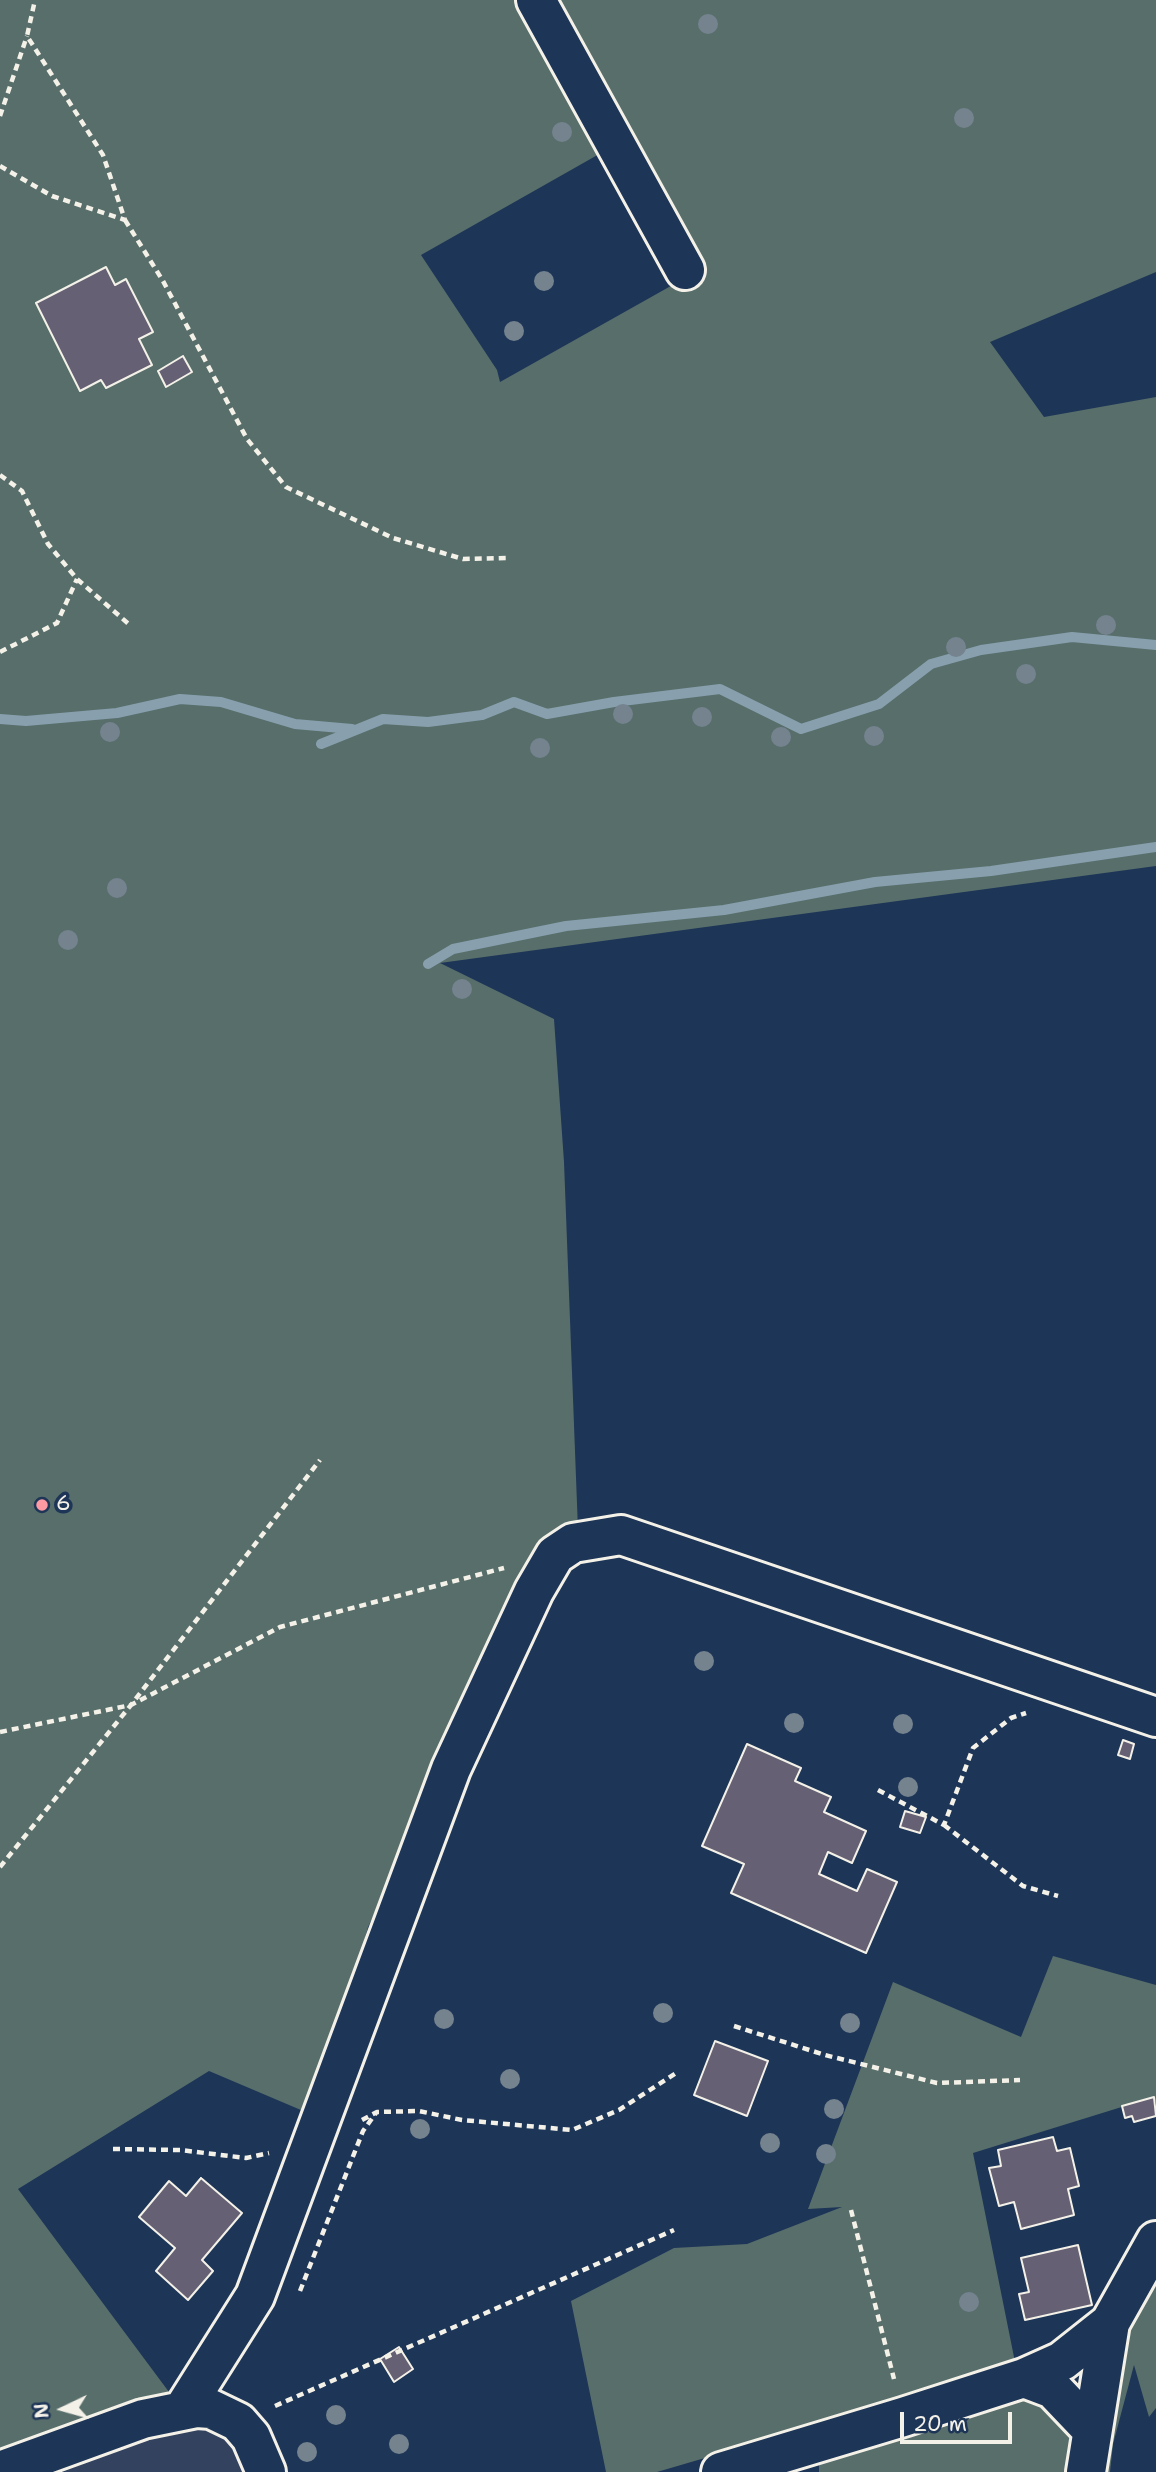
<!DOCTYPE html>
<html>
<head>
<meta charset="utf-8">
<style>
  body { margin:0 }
  #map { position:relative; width:1156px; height:2472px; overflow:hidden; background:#1d3557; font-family:"Shantell Sans",sans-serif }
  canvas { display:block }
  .north { position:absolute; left:28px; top:2374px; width:70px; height:70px; -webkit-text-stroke:5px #1d3557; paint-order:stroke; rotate:265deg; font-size:19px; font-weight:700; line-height:28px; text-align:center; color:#f4f1e8 }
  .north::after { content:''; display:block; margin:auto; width:24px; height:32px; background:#f4f1e8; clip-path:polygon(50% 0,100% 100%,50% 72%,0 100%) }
  .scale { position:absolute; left:900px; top:2412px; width:112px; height:32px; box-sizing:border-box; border:4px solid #f4f1e8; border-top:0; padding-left:9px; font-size:21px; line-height:24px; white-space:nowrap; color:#f4f1e8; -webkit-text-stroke:5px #1d3557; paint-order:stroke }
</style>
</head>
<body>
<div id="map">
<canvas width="1156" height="2472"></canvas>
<div class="north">N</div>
<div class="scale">20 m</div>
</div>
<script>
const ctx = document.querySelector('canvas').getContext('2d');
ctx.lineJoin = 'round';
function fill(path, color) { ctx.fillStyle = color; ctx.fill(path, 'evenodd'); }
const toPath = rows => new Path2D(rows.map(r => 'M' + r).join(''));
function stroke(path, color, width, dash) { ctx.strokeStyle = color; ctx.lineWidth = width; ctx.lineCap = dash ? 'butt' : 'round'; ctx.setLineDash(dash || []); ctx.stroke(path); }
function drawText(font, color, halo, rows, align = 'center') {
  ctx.font = font + ' "Shantell Sans",sans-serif'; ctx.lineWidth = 7; ctx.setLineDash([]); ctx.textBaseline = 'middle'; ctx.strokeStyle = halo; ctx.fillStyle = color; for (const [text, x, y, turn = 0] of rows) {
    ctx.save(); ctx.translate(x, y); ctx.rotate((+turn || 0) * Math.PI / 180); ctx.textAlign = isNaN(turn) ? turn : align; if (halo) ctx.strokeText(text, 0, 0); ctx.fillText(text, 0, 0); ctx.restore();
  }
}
fill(toPath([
  [200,2417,223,2424,248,2472,63,2472]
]), '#33425f');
fill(toPath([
  [0,0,516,0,601,153,421,255,497,370,500,382,701,269,547,0,1156,0,1156,272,990,342,1044,417,1156,397,1156,866,440,963,554,1019,564,1162,578,1530,546,1550,368,1927,315,2116,209,2071,18,2189,169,2392,0,2458],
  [1053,1956,1156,1985,1156,2104,1154,2097,973,2153,1016,2367,657,2472,606,2472,571,2301,674,2248,747,2244,842,2207,808,2209,893,1982,1021,2037],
  [1156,2270,1156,2408,1149,2417,1134,2365,1113,2444,1110,2472,1096,2472,1114,2346],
  [1029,2392,1071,2413,1080,2472,819,2472,819,2452]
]), '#586e6b');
stroke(toPath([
  [0,719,26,721,117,713,180,699,221,702,295,724,352,729],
  [321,744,383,719,428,722,482,715,514,702,547,714,614,702,720,689,801,729,879,704,931,664,981,650,1072,637,1156,645],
  [428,964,453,949,566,926,724,910,875,882,991,871,1156,847]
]), '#88a0ae', 10);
const building = toPath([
  [106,267,115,285,126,279,153,332,139,339,152,365,106,388,101,380,80,391,36,303,106,267],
  [183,356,192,372,166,387,158,371,183,356],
  [1123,1740,1134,1744,1130,1759,1118,1755,1123,1740],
  [747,1744,801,1768,795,1781,831,1797,824,1812,866,1831,852,1863,828,1852,819,1874,857,1891,867,1869,897,1882,866,1953,731,1893,744,1864,702,1846,747,1744],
  [905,1811,926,1817,920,1833,900,1827,905,1811],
  [715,2041,768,2061,747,2116,694,2095,715,2041],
  [1154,2097,1156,2116,1134,2122,1132,2116,1125,2118,1122,2106,1154,2097],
  [1053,2137,1057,2151,1070,2148,1079,2186,1068,2189,1074,2215,1021,2229,1014,2202,999,2206,989,2168,1001,2166,998,2150,1053,2137],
  [201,2178,242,2213,202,2260,213,2271,188,2300,156,2271,175,2248,139,2217,169,2181,186,2196,201,2178],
  [1078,2245,1092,2305,1025,2320,1019,2294,1029,2292,1021,2258,1078,2245],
  [399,2347,413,2369,394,2382,380,2359,399,2347]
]);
fill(building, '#656073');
stroke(building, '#f4f1e8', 2);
const minor = toPath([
  [536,0,685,270],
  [1024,2378,1053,2389,1092,2430],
  [183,2410,255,2296,451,1769,534,1591,555,1555,573,1543,621,1535,1156,1717],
  [0,2471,143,2419,197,2408,211,2409,238,2422,251,2437,266,2472],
  [721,2472,903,2417,1024,2378,1062,2361,1110,2323,1156,2241],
  [1086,2472,1110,2323]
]);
stroke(minor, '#f4f1e8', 44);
stroke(toPath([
  [0,116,27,36],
  [0,166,52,196,125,220,103,155,27,36,35,0],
  [125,220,163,281,247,439,286,487,393,538,463,559,507,558],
  [0,475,22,491,48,544,77,579,131,626],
  [0,652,57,623,77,579],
  [0,1732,131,1705,280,1627,504,1568],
  [878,1790,944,1825,973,1748,1011,1718,1026,1713],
  [944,1825,1023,1886,1058,1896],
  [0,1867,131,1705,320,1460],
  [734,2026,825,2055,937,2083,1020,2080],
  [362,2120,377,2112,419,2111,462,2120,572,2130,619,2110,676,2073],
  [113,2149,180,2150,246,2158,269,2153],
  [851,2210,894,2379],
  [300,2291,363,2131,376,2113],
  [275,2406,674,2230]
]), '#f4f1e8', 4.5, [7, 5]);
stroke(minor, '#1d3557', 38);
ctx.fillStyle = '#75838f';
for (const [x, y] of [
  [708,24],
  [964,118],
  [562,132],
  [544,281],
  [514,331],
  [1106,625],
  [956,647],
  [1026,674],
  [623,714],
  [702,717],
  [110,732],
  [874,736],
  [781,737],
  [540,748],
  [117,888],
  [68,940],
  [462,989],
  [704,1661],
  [794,1723],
  [903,1724],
  [908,1787],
  [663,2013],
  [444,2019],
  [850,2023],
  [510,2079],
  [834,2109],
  [420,2129],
  [770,2143],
  [826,2154],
  [969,2302],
  [336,2415],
  [399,2444],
  [307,2452]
]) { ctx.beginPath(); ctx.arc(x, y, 10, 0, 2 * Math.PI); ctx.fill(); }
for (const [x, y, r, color] of [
  [42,1505,7,"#ff9aa2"]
]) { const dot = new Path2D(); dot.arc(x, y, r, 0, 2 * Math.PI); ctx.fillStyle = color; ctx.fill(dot); stroke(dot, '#1d3557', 2.5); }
drawText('21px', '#f4f1e8', '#1d3557', [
  ["6",56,1505]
], 'left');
</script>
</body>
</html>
